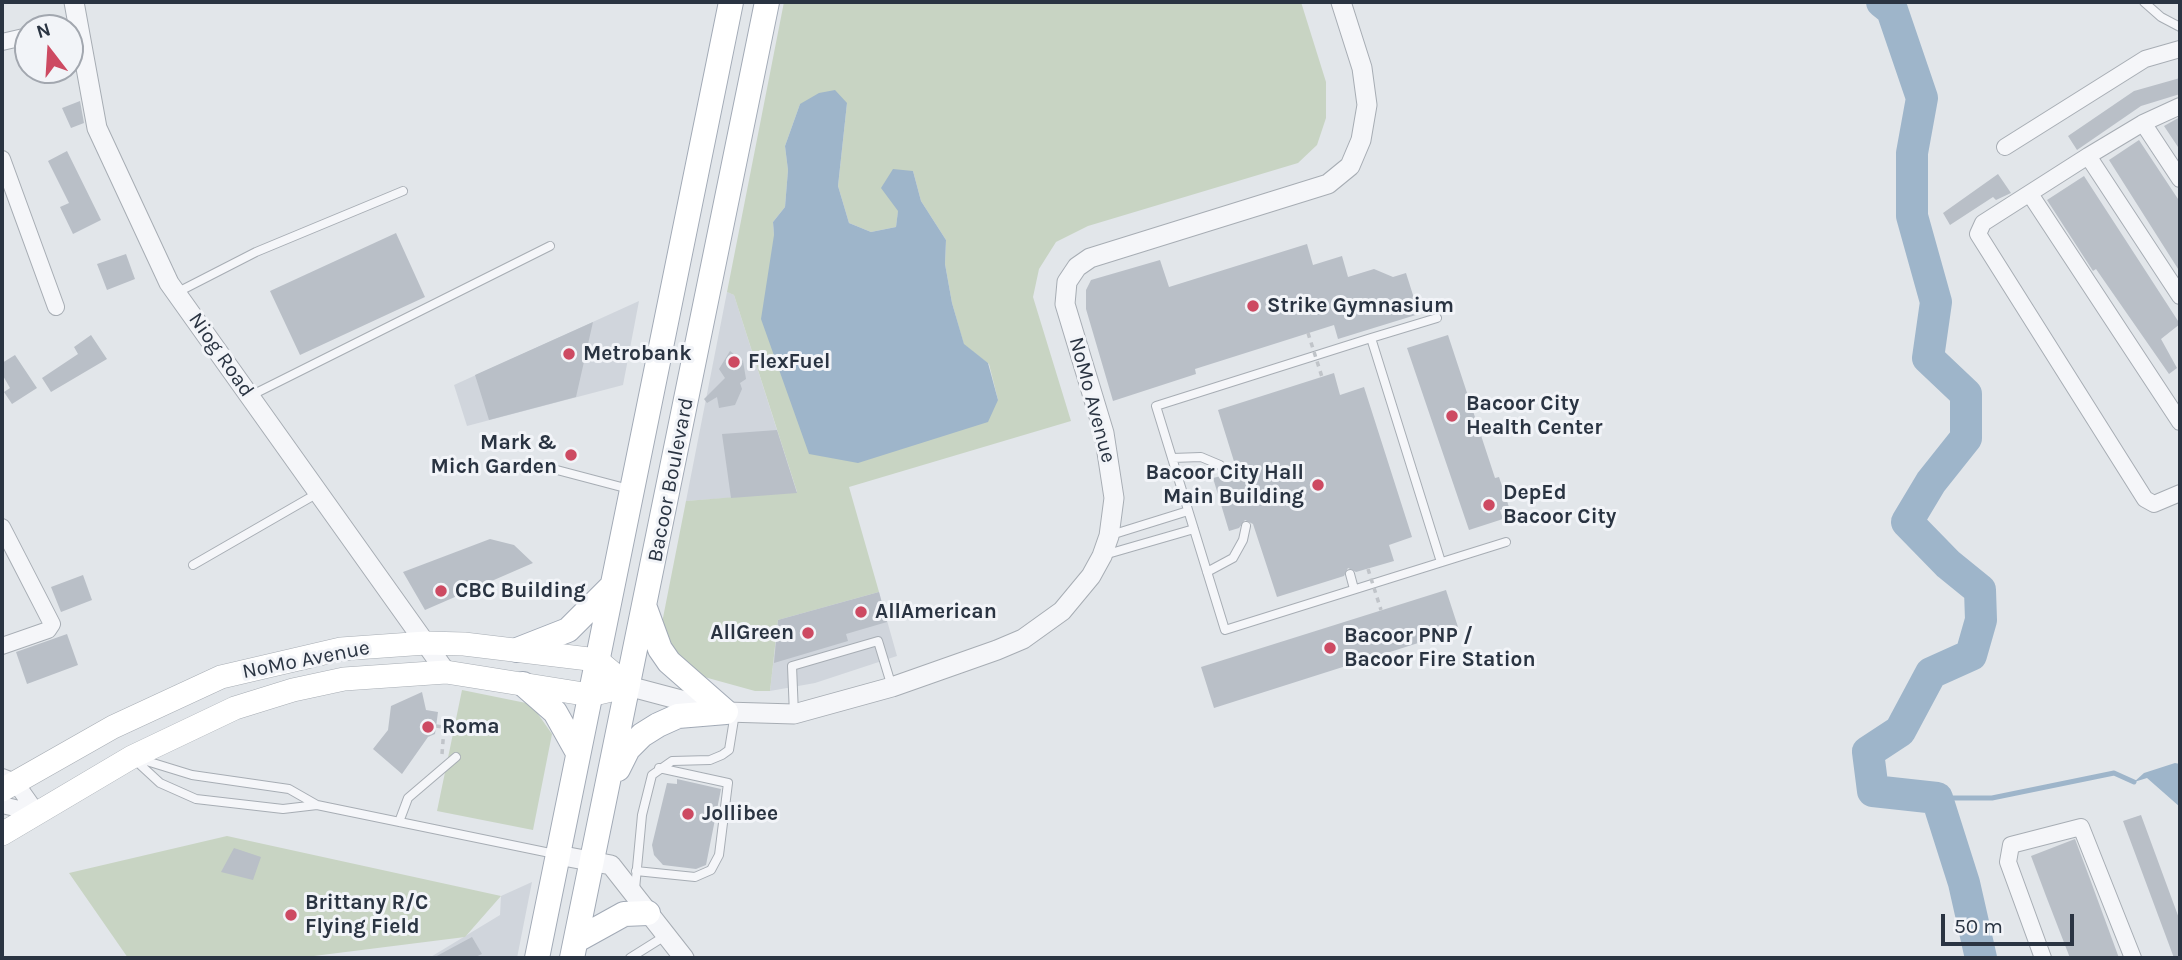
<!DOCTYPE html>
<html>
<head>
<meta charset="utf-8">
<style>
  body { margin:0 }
  #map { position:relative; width:2182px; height:960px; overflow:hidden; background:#e2e6ea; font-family:Karla,sans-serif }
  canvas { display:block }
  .frame { position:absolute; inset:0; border:4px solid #2a3442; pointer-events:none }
  .north { position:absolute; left:14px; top:14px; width:70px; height:70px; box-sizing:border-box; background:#f2f4f8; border:2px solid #a2a7af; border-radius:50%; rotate:343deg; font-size:19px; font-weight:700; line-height:28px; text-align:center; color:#2a3442 }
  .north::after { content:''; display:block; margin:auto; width:24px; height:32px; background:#cd4a62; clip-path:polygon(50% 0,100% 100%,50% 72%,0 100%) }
  .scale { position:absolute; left:1941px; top:914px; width:133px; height:32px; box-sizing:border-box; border:4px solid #2a3442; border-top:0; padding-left:9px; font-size:21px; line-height:24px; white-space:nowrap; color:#2a3442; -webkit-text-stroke:5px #f2f4f8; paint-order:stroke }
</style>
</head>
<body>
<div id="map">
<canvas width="2182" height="960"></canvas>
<div class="frame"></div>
<div class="north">N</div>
<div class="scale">50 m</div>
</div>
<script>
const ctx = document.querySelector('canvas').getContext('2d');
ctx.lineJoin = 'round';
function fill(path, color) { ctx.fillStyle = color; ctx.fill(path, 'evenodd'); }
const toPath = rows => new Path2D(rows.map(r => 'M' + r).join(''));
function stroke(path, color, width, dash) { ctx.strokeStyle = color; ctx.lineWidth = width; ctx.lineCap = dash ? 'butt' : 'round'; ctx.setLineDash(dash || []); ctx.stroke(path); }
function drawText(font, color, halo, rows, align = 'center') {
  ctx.font = font + ' Karla,sans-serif'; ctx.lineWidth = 6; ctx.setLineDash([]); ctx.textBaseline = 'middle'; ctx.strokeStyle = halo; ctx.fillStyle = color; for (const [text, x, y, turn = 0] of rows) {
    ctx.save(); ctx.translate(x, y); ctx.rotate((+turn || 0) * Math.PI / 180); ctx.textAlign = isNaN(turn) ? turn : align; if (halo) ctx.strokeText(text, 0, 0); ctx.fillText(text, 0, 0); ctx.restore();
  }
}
fill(toPath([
  [727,292,734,295,797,493,686,501],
  [639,301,623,385,467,426,454,385],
  [879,592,897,656,815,683,770,691,778,620],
  [532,882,517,958,429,958,500,915,501,896]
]), '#d0d5dc');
fill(toPath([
  [784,2,1301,2,1326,82,1326,118,1317,145,1298,163,1088,226,1056,242,1039,269,1033,297,1071,421,849,487,879,592,778,620,770,691,755,691,697,675,660,633,686,501,797,492,734,295,727,292],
  [847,103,838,186,849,223,871,232,896,227,898,212,913,171,921,201,946,240,945,264,952,303,964,345,989,364,998,400,774,235,773,222,785,207,788,170,785,146,800,104],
  [462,690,531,704,552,734,533,830,437,811],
  [227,836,501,896,465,937,298,958,128,958,69,873]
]), '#c8d4c3');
fill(toPath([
  [835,90,847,103,838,186,849,223,871,232,896,227,898,211,881,188,893,169,913,171,921,201,946,240,945,264,952,303,964,344,988,363,998,400,988,422,858,463,809,454,761,319,774,235,773,222,785,207,788,170,785,146,800,104,819,93],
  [2175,763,2180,764,2180,807,2147,778,2134,782,2144,773]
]), '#9eb5ca');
stroke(toPath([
  [1932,798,1992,798,2114,773,2134,782]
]), '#9eb5ca', 5);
stroke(toPath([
  [1882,2,1892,10,1922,98,1912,153,1912,216,1936,302,1928,358,1966,394,1966,438,1931,482,1907,522,1948,564,1980,590,1981,620,1971,655,1931,673,1900,731,1868,752,1873,791,1937,798,1964,883,1981,958]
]), '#9eb5ca', 32);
fill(toPath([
  [2180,78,2180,94,2141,106,2077,150,2068,136,2134,91],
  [80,101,84,123,71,128,62,108],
  [2180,117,2180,150,2164,126],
  [2139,140,2180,202,2180,272,2109,160],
  [67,151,101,220,73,234,60,207,69,203,48,161],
  [1998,174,2011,193,1996,200,1993,197,1950,225,1943,213],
  [2084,176,2180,324,2161,339,2177,368,2169,374,2096,269,2093,271,2047,200],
  [396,233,425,297,300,355,270,291],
  [1307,244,1313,265,1342,256,1348,277,1374,269,1393,277,1406,273,1419,314,1338,339,1334,325,1195,369,1196,374,1113,401,1086,309,1086,290,1091,280,1160,260,1169,287],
  [126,254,135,279,107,290,97,264],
  [593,322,576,397,489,420,475,375],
  [91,335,107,359,51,392,42,378,78,354,74,347],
  [1448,335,1495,478,1499,477,1509,507,1500,510,1503,519,1469,530,1407,348],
  [730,351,743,361,746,379,740,383,742,389,735,405,719,408,717,397,707,403,704,399,725,378,719,369],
  [15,355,37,388,12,404,4,392,10,388,2,374,2,363],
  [1334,373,1340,395,1364,387,1412,537,1389,545,1394,561,1356,572,1348,568,1344,576,1277,597,1253,524,1245,520,1239,528,1229,531,1213,478,1221,476,1230,480,1237,471,1218,410],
  [777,430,797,493,731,498,722,434],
  [490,539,514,545,533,563,425,610,403,572],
  [83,575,92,600,61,612,51,587],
  [1446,590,1459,630,1214,708,1201,667],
  [879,592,887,622,846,634,848,641,774,663,778,620],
  [67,634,78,665,27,684,16,652],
  [422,692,426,710,438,712,435,734,428,737,402,774,373,749,388,730,391,706],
  [677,779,721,789,706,865,696,869,663,865,654,855,652,845,667,783,677,784],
  [2141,815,2180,921,2180,958,2174,958,2123,821],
  [2075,839,2090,879,2119,958,2070,958,2046,896,2031,856],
  [234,848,261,857,253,880,221,872],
  [472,937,482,954,473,958,433,958]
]), '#b9bfc7');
const service = toPath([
  [2144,2,2161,17,2180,27],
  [176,293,256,252,403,191],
  [1371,338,1437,318],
  [250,396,550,246],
  [1172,458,1201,457,1220,465,1228,474],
  [538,465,629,489],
  [1111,535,1188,511],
  [1104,555,1194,529],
  [1441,562,1371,338,1156,406,1225,630,1506,542],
  [193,565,318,493],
  [1207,572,1233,558,1243,540,1246,526],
  [1350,574,1354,589],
  [794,714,792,666,878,641,892,687],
  [134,759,160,783,196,799,283,809,317,805],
  [140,759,192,775,289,789,317,805,555,854],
  [399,822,408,798,456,757],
  [636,871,695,877,711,870,719,855,728,783,659,768],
  [635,889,642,815,652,775,672,761,710,760,722,755,729,750,735,713],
  [630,958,665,936]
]);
const minor = toPath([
  [2,42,28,36],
  [2180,106,2143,123,2088,156,1983,223,1978,234,2145,499,2154,504,2180,493],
  [2143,123,2180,179],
  [2005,147,2145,59,2180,49],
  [2088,156,2180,296],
  [2,159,56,307],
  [2030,194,2180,422],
  [2,527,52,624,48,630,2,646],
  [2,777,15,782,37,813],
  [2,805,37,813],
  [2043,958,2008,862,2011,845,2081,827,2133,958]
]);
const tertiary = toPath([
  [74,2,97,128,169,283,446,672],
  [628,686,726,712,794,714,892,687,997,650,1023,639,1062,611,1091,576,1102,556,1109,536,1114,498,1104,433,1065,304,1067,282,1077,267,1090,258,1328,184,1350,166,1361,140,1367,105,1362,68,1341,2],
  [558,855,611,865,684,958]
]);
const secondary = toPath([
  [2,790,113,727,221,677,341,649,426,643,464,644,597,660,628,686],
  [2,834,132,757,235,708,293,690,344,679,446,672,590,695,628,686]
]);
const primary = toPath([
  [645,608,660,649,669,662,726,712],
  [517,650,568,630,612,586],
  [523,684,555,712,578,753],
  [618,769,628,749,642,735,658,725,678,716,726,712],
  [577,940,624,914,648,913],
  [537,958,731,2],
  [572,958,767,2]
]);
stroke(service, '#a7adb4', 10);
stroke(minor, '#a7adb4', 18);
stroke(tertiary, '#a7adb4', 21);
stroke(secondary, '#a7adb4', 24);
stroke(primary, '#a2aab6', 26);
stroke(toPath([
  [436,726,492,734],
  [442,754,444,728]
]), '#c0c4c9', 3.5, [5, 5]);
stroke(service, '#f5f6f9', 8);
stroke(minor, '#f5f6f9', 16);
stroke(tertiary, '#f5f6f9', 19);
stroke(secondary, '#fff', 23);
stroke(primary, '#fff', 24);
stroke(toPath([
  [1308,333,1322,377],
  [1368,569,1381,610]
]), '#c0c4c9', 3.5, [5, 5]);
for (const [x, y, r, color] of [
  [1253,306,7,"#cd4a62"],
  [569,354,7,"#cd4a62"],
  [734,362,7,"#cd4a62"],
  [1452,416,7,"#cd4a62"],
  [571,455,7,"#cd4a62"],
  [1318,485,7,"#cd4a62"],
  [1489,505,7,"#cd4a62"],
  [441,591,7,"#cd4a62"],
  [861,612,7,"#cd4a62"],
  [808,633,7,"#cd4a62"],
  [1330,648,7,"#cd4a62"],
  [428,727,7,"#cd4a62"],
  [688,814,7,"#cd4a62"],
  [291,915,7,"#cd4a62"]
]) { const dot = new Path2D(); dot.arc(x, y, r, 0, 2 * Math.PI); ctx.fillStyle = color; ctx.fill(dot); stroke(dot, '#f2f4f8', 2.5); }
drawText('bold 21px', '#2a3442', '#f2f4f8', [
  ["Strike Gymnasium",1267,306],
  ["Metrobank",583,354],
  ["FlexFuel",748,362],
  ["Bacoor City",1466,404],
  ["Health Center",1466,428],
  ["Mark &",557,443,"right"],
  ["Mich Garden",557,467,"right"],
  ["Bacoor City Hall",1304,473,"right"],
  ["Main Building",1304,497,"right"],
  ["DepEd",1503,493],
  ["Bacoor City",1503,517],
  ["CBC Building",455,591],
  ["AllAmerican",875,612],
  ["AllGreen",794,633,"right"],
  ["Bacoor PNP /",1344,636],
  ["Bacoor Fire Station",1344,660],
  ["Roma",442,727],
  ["Jollibee",702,814],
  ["Brittany R/C",305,903],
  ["Flying Field",305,927]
], 'left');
drawText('21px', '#2a3442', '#f2f4f8', [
  ["Niog Road",221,355,55],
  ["NoMo Avenue",1092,400,75],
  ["Bacoor Boulevard",671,480,-79],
  ["NoMo Avenue",306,660,-11]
]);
</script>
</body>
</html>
